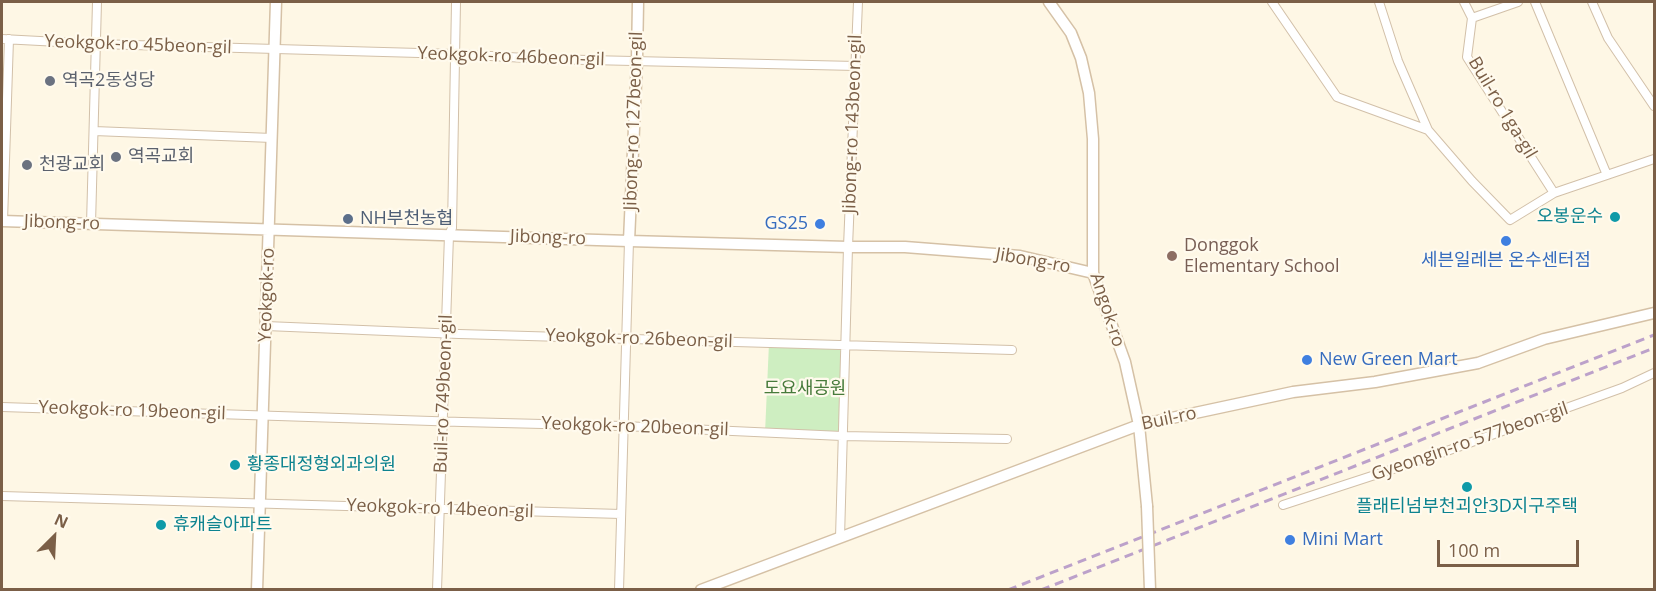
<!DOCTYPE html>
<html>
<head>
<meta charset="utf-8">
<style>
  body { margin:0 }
  #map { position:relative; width:1656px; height:591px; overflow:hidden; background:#fef7e5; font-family:"Open Sans",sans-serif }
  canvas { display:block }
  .frame { position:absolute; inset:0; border:3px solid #7b5f47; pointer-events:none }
  .north { position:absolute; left:24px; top:507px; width:60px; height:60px; -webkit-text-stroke:4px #fffaed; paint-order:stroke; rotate:24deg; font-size:16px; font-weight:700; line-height:24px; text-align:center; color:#7b5f47 }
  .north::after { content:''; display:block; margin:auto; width:21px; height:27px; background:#7b5f47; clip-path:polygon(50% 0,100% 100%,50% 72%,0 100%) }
  .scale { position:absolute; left:1437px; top:540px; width:142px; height:27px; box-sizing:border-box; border:3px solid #7b5f47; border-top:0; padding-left:8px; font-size:18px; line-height:21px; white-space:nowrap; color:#7b5f47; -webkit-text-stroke:4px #fffaed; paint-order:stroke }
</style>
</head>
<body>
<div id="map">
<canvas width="1656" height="591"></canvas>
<div class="frame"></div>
<div class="north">N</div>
<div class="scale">100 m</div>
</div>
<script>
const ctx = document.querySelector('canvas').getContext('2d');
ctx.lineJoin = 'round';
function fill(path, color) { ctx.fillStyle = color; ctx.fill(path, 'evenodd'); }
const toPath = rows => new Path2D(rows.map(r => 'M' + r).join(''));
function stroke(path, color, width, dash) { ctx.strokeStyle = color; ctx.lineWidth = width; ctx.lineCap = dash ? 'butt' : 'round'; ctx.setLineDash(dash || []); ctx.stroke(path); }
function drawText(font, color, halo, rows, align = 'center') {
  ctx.font = font + ' "Open Sans","Noto Sans KR",sans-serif'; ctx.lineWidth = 4.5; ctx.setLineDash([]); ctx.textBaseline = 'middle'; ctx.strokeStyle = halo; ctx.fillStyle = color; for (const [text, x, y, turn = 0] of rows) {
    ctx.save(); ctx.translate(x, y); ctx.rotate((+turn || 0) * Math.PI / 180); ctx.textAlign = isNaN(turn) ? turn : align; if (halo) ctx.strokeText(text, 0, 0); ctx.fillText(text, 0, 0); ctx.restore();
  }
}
fill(toPath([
  [769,343,846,345,842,436,765,433]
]), '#ceeec1');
const street = toPath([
  [1272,2,1337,97,1428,130,1472,181,1510,220,1554,193,1654,159],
  [1379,2,1398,61,1428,130],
  [1464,2,1472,18,1467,57,1554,193],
  [1535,2,1607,175],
  [1592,2,1608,38,1654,106],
  [1472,18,1518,2],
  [2,39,97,44,455,54,544,59,856,66],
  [94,131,272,138],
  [3,221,9,39],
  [91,224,97,2],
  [266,326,459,334,1012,350],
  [2,407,462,422,623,426,842,436,1007,439],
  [2,496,621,514],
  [1283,505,1433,456,1622,388,1654,373],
  [840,538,848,247,858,2],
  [437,590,449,235,452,228,456,2],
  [619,590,629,241]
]);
const secondary = toPath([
  [1049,2,1071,33,1081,58,1089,93,1093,139,1093,273,1125,362,1139,425,1147,506],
  [2,221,629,241,848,247,905,247,1020,256,1093,273],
  [629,241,637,60,638,2],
  [257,590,276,2],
  [701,590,1139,425,1293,392,1375,382,1478,363,1544,339,1654,313]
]);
stroke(street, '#d2c0a9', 10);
stroke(secondary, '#d5c1a6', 13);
stroke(street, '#fff', 8);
stroke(secondary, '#fff', 10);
stroke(toPath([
  [1008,590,1654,335],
  [1041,590,1654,348]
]), '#bca1ca', 3, [9, 6]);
const secondaryBridge = toPath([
  [1147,506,1150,590]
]);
stroke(secondaryBridge, '#d5c1a6', 13, []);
stroke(secondaryBridge, '#fff', 10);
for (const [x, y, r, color] of [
  [50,81,6,"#6b7280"],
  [116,157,6,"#6b7280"],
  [27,165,6,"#6b7280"],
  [1615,217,6,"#0f9aa8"],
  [348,219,6,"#5c6f8a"],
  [820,224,6,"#3f7fe0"],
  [1506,241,6,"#3f7fe0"],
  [1172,256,6,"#8d6e63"],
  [1307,360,6,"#3f7fe0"],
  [235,465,6,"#0f9aa8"],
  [1467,487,6,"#0f9aa8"],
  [161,525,6,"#0f9aa8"],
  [1290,540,6,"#3f7fe0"]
]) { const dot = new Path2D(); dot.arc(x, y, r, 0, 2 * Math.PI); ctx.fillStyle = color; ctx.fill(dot); stroke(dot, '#fffaed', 2); }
drawText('18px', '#7b5f47', '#fffaed', [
  ["Yeokgok-ro 45beon-gil",138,45,2],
  ["Yeokgok-ro 46beon-gil",511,57,2],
  ["Buil-ro 1ga-gil",1502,108,59],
  ["Jibong-ro 127beon-gil",634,121,-88],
  ["Jibong-ro 143beon-gil",853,124,-88],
  ["Jibong-ro",62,223,2],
  ["Jibong-ro",548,238,2],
  ["Jibong-ro",1033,261,10],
  ["Yeokgok-ro",267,295,-88],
  ["Angok-ro",1107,310,72],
  ["Yeokgok-ro 26beon-gil",639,339,2],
  ["Buil-ro 749beon-gil",444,394,-88],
  ["Yeokgok-ro 19beon-gil",132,411,2],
  ["Buil-ro",1169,419,-12],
  ["Yeokgok-ro 20beon-gil",635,427,2],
  ["Gyeongin-ro 577beon-gil",1470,442,-19],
  ["Yeokgok-ro 14beon-gil",440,509,2]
]);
drawText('18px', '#5b616d', '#fffaed', [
  ["역곡2동성당",62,81],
  ["역곡교회",128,157],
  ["천광교회",39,165]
], 'left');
drawText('18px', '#0d838f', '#fffaed', [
  ["오봉운수",1603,217,"right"],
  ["황종대정형외과의원",247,465],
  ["플래티넘부천괴안3D지구주택",1467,507,"center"],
  ["휴캐슬아파트",173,525]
], 'left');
drawText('18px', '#4e5e75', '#fffaed', [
  ["NH부천농협",360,219]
], 'left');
drawText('18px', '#366cbe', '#fffaed', [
  ["GS25",808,224,"right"],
  ["세븐일레븐 온수센터점",1506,261,"center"],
  ["New Green Mart",1319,360],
  ["Mini Mart",1302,540]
], 'left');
drawText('18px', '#785e54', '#fffaed', [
  ["Donggok",1184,246],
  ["Elementary School",1184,267]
], 'left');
drawText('18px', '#477b3b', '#fffaed', [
  ["도요새공원",805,389]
]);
</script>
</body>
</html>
